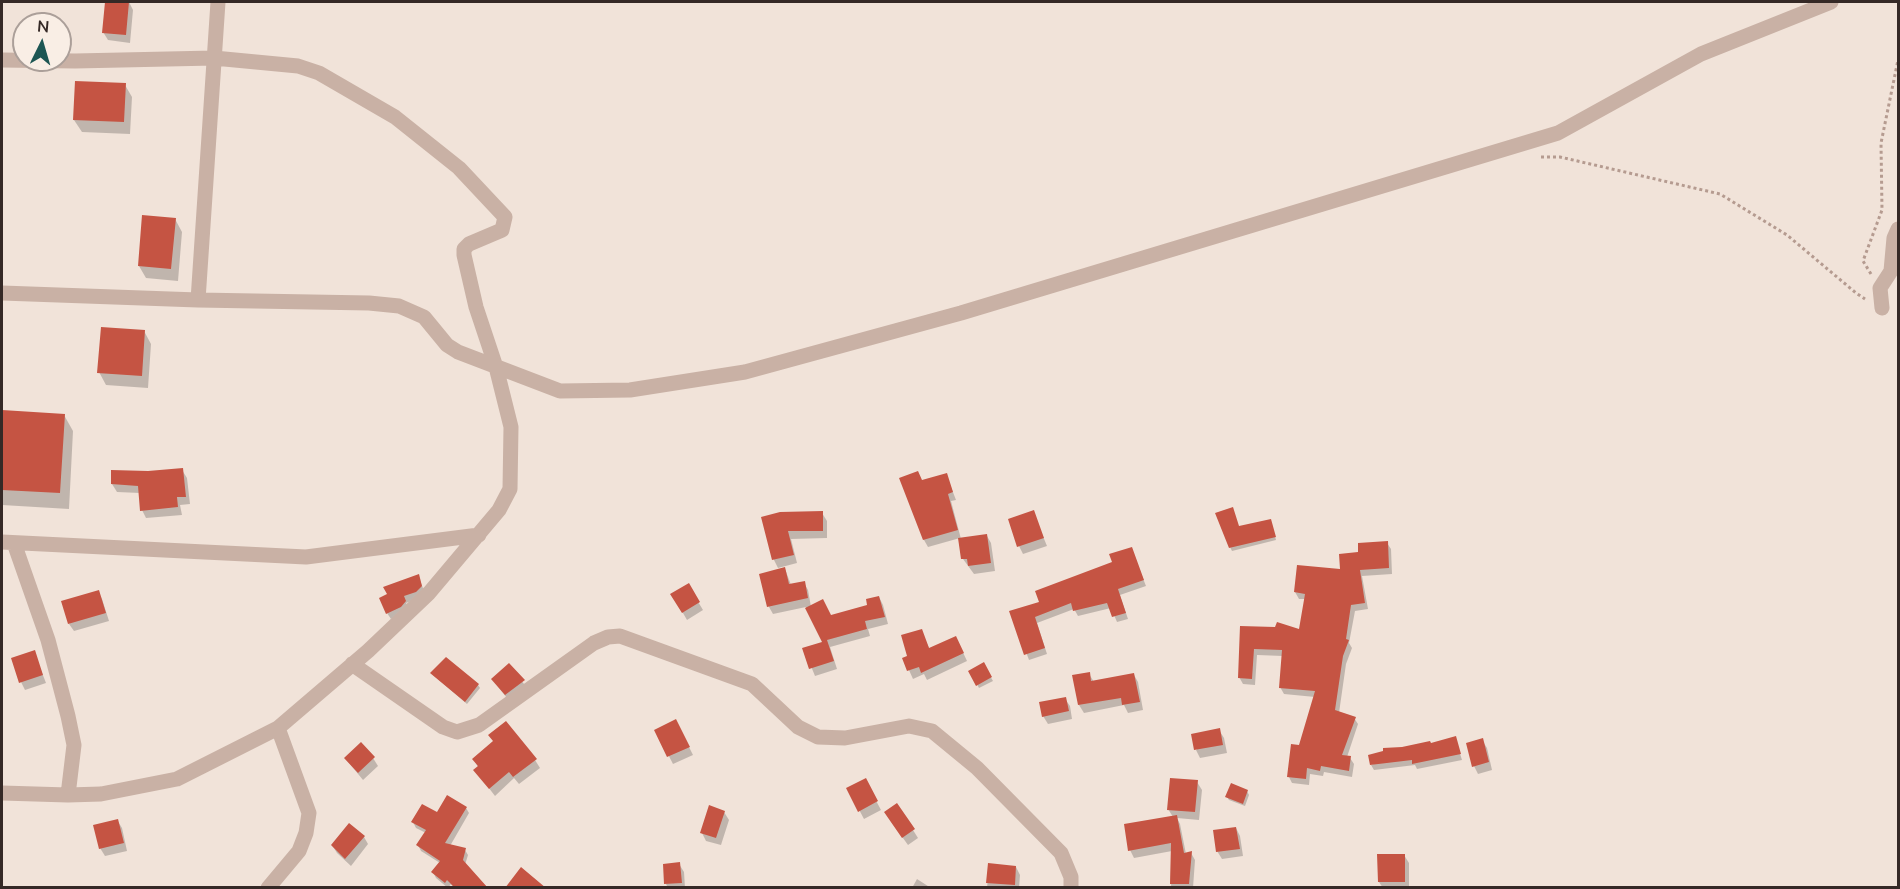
<!DOCTYPE html>
<html>
<head>
<meta charset="utf-8">
<style>
  body { margin:0 }
  #map { position:relative; width:1900px; height:889px; overflow:hidden; background:#f1e3d9; font-family:Mulish,sans-serif }
  canvas { display:block }
  .frame { position:absolute; inset:0; border:3px solid #352926; pointer-events:none }
  .north { position:absolute; left:12px; top:12px; width:60px; height:60px; box-sizing:border-box; background:#f9eee5; border:2px solid #ab9f99; border-radius:50%; rotate:5deg; font-size:16px; font-weight:700; line-height:24px; text-align:center; color:#352926 }
  .north::after { content:''; display:block; margin:auto; width:21px; height:27px; background:#1d5653; clip-path:polygon(50% 0,100% 100%,50% 72%,0 100%) }
</style>
</head>
<body>
<div id="map">
<canvas width="1900" height="889"></canvas>
<div class="frame"></div>
<div class="north">N</div>
</div>
<script>
const ctx = document.querySelector('canvas').getContext('2d');
ctx.lineJoin = 'round';
function fill(path, color) { ctx.fillStyle = color; ctx.fill(path, 'evenodd'); }
const toPath = rows => new Path2D(rows.map(r => 'M' + r).join(''));
function stroke(path, color, width, dash) { ctx.strokeStyle = color; ctx.lineWidth = width; ctx.lineCap = dash ? 'butt' : 'round'; ctx.setLineDash(dash || []); ctx.stroke(path); }
fill(toPath([
  [107,2,129,2,133,10,130,43,108,40,103,32],
  [125,85,132,97,130,134,82,132,74,120],
  [175,219,182,232,178,281,146,278,139,266],
  [144,331,151,344,148,388,106,385,99,372],
  [2,412,64,415,73,431,69,509,2,505],
  [182,470,187,478,190,504,180,505,182,515,146,518,142,510,140,493,117,492,112,484,148,473],
  [946,474,956,500,951,501,961,539,987,536,991,543,995,571,974,574,963,559,960,538,928,547,924,540,922,482],
  [1033,512,1047,546,1023,554,1019,546],
  [822,513,827,521,827,538,791,539,797,563,778,568,774,560,763,518],
  [1271,521,1276,540,1232,551,1230,547,1239,528],
  [1387,543,1391,549,1392,574,1362,576,1368,609,1355,611,1349,643,1352,648,1346,664,1339,713,1354,718,1358,724,1347,757,1350,758,1354,764,1352,777,1324,772,1323,776,1310,774,1309,785,1292,783,1289,777,1315,697,1284,694,1280,687,1283,656,1257,655,1255,685,1243,684,1239,677,1241,627,1300,632,1306,599,1299,599,1295,592,1342,571,1360,553],
  [1131,548,1146,586,1120,595,1128,619,1117,622,1111,608,1078,616,1074,609,1037,623,1047,654,1029,660,1011,612,1041,602,1113,563],
  [785,569,791,585,804,583,808,590,811,607,831,617,869,606,879,597,883,605,888,624,868,629,870,636,830,647,837,669,815,676,804,649,825,642,806,607,773,614,769,607,761,575],
  [418,576,425,593,419,598,406,603,409,608,391,619,387,613],
  [688,585,703,610,687,620,672,594],
  [98,591,102,599,109,621,74,631,69,624],
  [925,639,930,650,960,646,967,661,927,680,924,674,913,679,904,659,909,657],
  [34,652,46,683,25,690,21,682],
  [983,664,993,681,979,688,970,671],
  [509,665,528,689,510,702,493,680],
  [432,674,478,685,480,688,467,704],
  [1089,674,1094,682,1134,675,1138,682,1143,710,1128,713,1124,705,1084,713,1079,705],
  [1065,699,1070,706,1072,719,1048,724,1043,716],
  [680,729,693,755,673,764,656,731],
  [1219,730,1224,738,1227,753,1200,758,1196,750],
  [1455,738,1462,760,1417,769,1415,765,1374,770,1371,765],
  [1482,740,1487,748,1492,770,1478,774,1474,766],
  [345,758,373,758,378,766,363,780],
  [474,760,535,760,540,768,519,784,514,778,495,796,475,770,478,767],
  [865,780,881,810,864,819,848,789],
  [1197,782,1202,790,1199,820,1177,818,1180,824,1186,854,1191,853,1195,860,1193,888,1171,888,1172,851,1134,858,1130,850,1173,817,1168,809],
  [1247,791,1249,795,1245,806,1229,800,1227,797],
  [466,808,469,813,450,846,465,850,468,855,465,865,486,888,454,888,451,884,448,888,436,878,433,872,440,863,421,851,418,845,426,833,416,828,413,822],
  [724,812,729,820,721,845,706,841,702,833],
  [117,820,122,828,127,851,105,856,100,848],
  [890,820,913,830,918,838,908,845],
  [1236,828,1240,836,1243,856,1222,859,1217,851],
  [364,837,368,844,351,866,337,853,332,845],
  [1404,855,1409,863,1409,888,1383,888,1379,882],
  [679,864,684,872,685,888,668,888,666,884],
  [989,865,1016,867,1020,875,1019,888,987,888],
  [917,879,931,888,912,888]
]), '#0003');
fill(toPath([
  [105,2,129,2,126,35,102,33],
  [75,81,126,83,124,122,73,120],
  [142,215,176,218,171,269,138,266],
  [101,327,145,330,142,376,97,373],
  [2,410,65,414,60,493,2,490],
  [183,468,186,497,177,497,178,507,140,511,138,486,111,484,111,470,148,471],
  [918,471,922,480,947,473,953,492,948,494,958,530,923,540,899,478],
  [1233,507,1239,526,1271,519,1276,537,1229,548,1215,513],
  [1034,510,1044,538,1017,547,1008,519],
  [823,511,823,531,788,531,794,555,772,560,761,517,780,512],
  [987,534,991,563,968,566,967,559,961,559,958,538],
  [1388,541,1389,568,1360,570,1365,603,1351,605,1346,639,1349,640,1343,656,1335,710,1356,717,1342,755,1351,756,1349,771,1321,766,1320,771,1307,768,1306,779,1287,777,1291,744,1299,745,1315,691,1279,688,1282,650,1254,649,1252,679,1238,678,1240,626,1275,627,1277,622,1299,629,1305,594,1294,592,1297,565,1340,569,1339,554,1358,552,1358,543],
  [1132,547,1144,580,1118,589,1126,613,1112,617,1107,603,1073,611,1071,603,1035,617,1045,648,1024,655,1009,611,1039,602,1035,591,1112,562,1109,554],
  [785,567,789,584,805,581,808,598,767,607,759,574],
  [419,574,422,586,416,592,404,596,406,601,401,607,386,614,379,598,387,594,383,587],
  [689,583,700,602,682,613,670,594],
  [99,590,106,613,68,624,61,601],
  [879,596,885,617,865,621,867,629,827,640,834,661,809,669,802,648,822,642,805,608,823,599,831,615,867,605,866,599],
  [922,629,929,648,956,636,964,653,921,673,919,667,907,671,902,658,907,656,901,635],
  [35,650,43,675,19,683,11,658],
  [446,657,479,684,465,702,430,673],
  [984,662,992,677,976,686,968,671],
  [509,663,525,680,505,695,491,679],
  [1090,672,1091,681,1134,673,1140,702,1122,705,1121,698,1078,705,1072,675],
  [1066,697,1069,711,1042,717,1039,702],
  [676,719,690,747,667,757,654,730],
  [506,721,537,759,513,777,509,772,489,789,473,770,478,766,472,759,493,741,488,735],
  [1220,728,1223,745,1194,750,1191,734],
  [1456,736,1461,754,1412,764,1412,760,1370,765,1368,755,1383,751,1383,748,1402,747,1430,741,1431,743],
  [1483,738,1489,762,1472,767,1466,743],
  [361,742,375,757,358,773,344,758],
  [866,778,878,801,858,812,846,788],
  [1170,778,1198,780,1195,812,1167,810],
  [1231,783,1248,790,1243,804,1225,797],
  [447,795,467,807,445,843,466,848,463,860,488,888,455,888,447,880,445,883,431,872,440,861,416,845,426,830,411,822,422,804,437,812],
  [897,803,915,829,902,838,884,812],
  [709,805,725,811,716,838,700,833],
  [1177,815,1184,853,1192,851,1189,884,1170,884,1171,843,1128,851,1124,824],
  [118,819,124,843,99,849,93,825],
  [349,823,365,836,345,859,331,845],
  [1236,827,1240,849,1216,852,1213,830],
  [1377,854,1405,854,1405,882,1378,882],
  [680,862,682,883,664,884,663,864],
  [988,863,1016,866,1015,885,986,883],
  [521,867,546,888,505,888]
]), '#c55443');
stroke(toPath([
  [1541,157,1560,157,1720,194,1787,235,1856,293,1865,299],
  [1871,274,1863,261,1882,210,1881,143,1898,60]
]), '#b59b90', 3, [3, 3]);
stroke(toPath([
  [2,60,75,61,214,58,298,66,319,73,395,117,459,168,505,217,502,230,469,244,464,249,464,255,476,307,496,367,511,427,510,489,499,510,429,593,368,651,278,728,177,779,101,794,68,795,2,793],
  [2,293,198,300,369,303,399,306,424,317,447,345,458,352,560,391,630,390,745,372,961,313,1558,133,1701,54,1831,2],
  [198,300,218,2],
  [1882,308,1880,288,1891,271,1894,238,1898,229],
  [2,542,306,557,479,535],
  [14,543,48,640,68,716,74,745,68,795],
  [352,664,443,727,457,732,479,725,594,643,608,637,620,636,752,684,798,727,818,737,845,738,909,726,932,731,977,768,1061,853,1071,877,1071,888],
  [268,888,299,851,306,833,309,813,278,728]
]), '#c9b1a5', 15);
</script>
</body>
</html>
